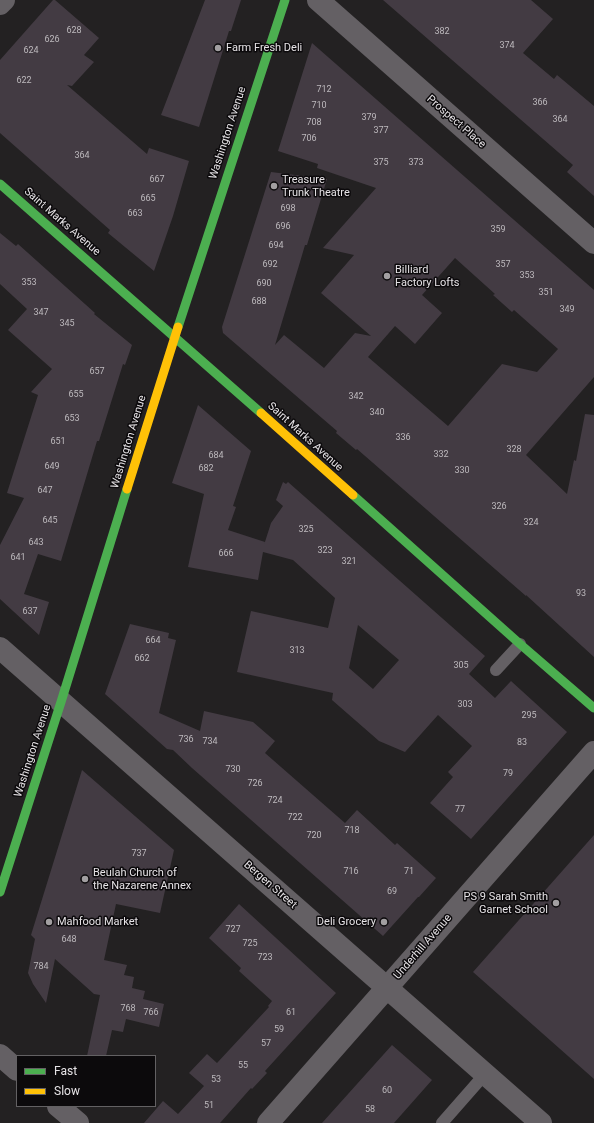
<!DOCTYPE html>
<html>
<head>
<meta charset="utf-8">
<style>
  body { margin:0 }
  #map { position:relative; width:594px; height:1123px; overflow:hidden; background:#232122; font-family:Roboto,sans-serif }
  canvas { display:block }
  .legend { position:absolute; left:16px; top:1055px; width:140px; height:52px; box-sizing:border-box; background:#0c0a0c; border:1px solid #636163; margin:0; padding:5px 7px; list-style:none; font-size:12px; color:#e6e3e6 }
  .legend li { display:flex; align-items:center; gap:8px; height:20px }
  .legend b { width:20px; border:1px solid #636163 }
</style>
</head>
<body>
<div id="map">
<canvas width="594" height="1123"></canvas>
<ul class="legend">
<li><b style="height:5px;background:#4caf50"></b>Fast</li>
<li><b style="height:5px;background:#ffc107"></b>Slow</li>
</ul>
</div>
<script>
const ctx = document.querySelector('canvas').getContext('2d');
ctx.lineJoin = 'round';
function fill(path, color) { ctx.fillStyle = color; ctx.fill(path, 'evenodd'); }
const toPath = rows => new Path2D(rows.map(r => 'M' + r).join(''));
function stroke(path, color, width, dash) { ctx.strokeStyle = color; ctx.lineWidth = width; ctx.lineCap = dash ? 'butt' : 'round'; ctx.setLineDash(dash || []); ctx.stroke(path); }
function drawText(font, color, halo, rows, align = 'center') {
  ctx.font = font + ' Roboto,sans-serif'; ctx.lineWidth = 3; ctx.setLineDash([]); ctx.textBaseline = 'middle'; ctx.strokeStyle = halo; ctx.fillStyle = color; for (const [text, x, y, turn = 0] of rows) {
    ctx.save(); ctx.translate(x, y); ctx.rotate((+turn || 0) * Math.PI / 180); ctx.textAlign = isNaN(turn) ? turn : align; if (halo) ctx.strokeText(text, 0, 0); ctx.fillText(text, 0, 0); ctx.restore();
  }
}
fill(toPath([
  [53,0,55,0,99,38,84,55,94,62,72,86,67,85,147,154,149,148,189,161,173,216,154,271,108,233,110,230,0,133,0,60],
  [205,0,241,0,231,31,229,31,199,127,161,115],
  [383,0,531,0,553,19,523,53,554,79,557,75,594,106,594,196,567,172,573,165],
  [312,43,594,290,594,377,526,455,567,494,574,460,576,461,585,414,594,415,594,657,526,595,526,596,357,449,356,450,336,433,337,431,223,333,222,327,271,172,327,179,307,245,305,245,300,262,275,345,284,335,324,368,355,333,371,336,321,293,354,255,323,248,376,188,317,168,318,164,278,151],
  [455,258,495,294,493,295,512,312,514,310,558,349,537,372,502,364,448,426,368,357,395,326,415,344,442,313,422,295],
  [0,233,16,246,18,244,95,313,94,314,132,345,125,365,123,364,99,441,97,441,61,561,38,554,24,594,49,602,39,635,0,599,0,545,24,498,7,493,38,395,31,392,52,369,8,330,27,309,0,284],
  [198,405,251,451,233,506,236,507,228,530,265,542,264,545,271,523,283,506,276,500,283,482,286,484,288,482,485,656,469,674,495,698,511,681,567,732,471,839,430,803,453,777,448,772,472,746,438,715,405,752,379,741,332,700,333,693,237,672,251,611,328,628,335,598,293,560,263,552,258,580,188,567,204,494,172,483],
  [358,625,399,660,373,689,349,668],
  [130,624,169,633,168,638,176,640,159,713,200,731,204,711,253,722,275,741,265,753,345,823,357,810,395,845,397,843,436,878,419,897,418,897,383,936,192,768,173,750,167,749,105,694],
  [82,770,174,850,160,913,116,904,104,960,127,965,124,975,134,977,132,988,145,991,143,999,164,1004,159,1027,126,1019,123,1032,112,1030,106,1056,87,1056,100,995,94,994,55,959,46,1003,33,984,28,973,35,939,31,935],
  [594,835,594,1079,473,972],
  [239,904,336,993,265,1071,267,1073,252,1089,251,1088,220,1123,144,1123,163,1101,178,1114,204,1086,189,1073,207,1054,217,1063,269,1007,268,1006,272,1001,239,971,241,968,209,938],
  [392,1045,432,1080,394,1123,322,1123]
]), '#433b43');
stroke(toPath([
  [496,670,520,644],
  [442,1123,485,1074]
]), '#646064', 12);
stroke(toPath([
  [318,0,594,243],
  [0,4,4,0],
  [0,648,541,1123],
  [0,1055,17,1070],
  [58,1106,78,1123],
  [268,1123,594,752]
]), '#646064', 22);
stroke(toPath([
  [0,184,261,413],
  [178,327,285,0],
  [353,495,520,644,594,708],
  [0,892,61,702,127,489]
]), '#4caf50', 9);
stroke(toPath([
  [261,413,353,495],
  [127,489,178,327]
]), '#ffc107', 9);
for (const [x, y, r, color] of [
  [218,48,4,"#a29fa1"],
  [274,186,4,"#a29fa1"],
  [387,276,4,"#a29fa1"],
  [85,879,4,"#a29fa1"],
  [556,903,4,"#a29fa1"],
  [49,922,4,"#a29fa1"],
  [384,922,4,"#a29fa1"]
]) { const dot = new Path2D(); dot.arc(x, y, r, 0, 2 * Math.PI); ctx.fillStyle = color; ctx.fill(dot); stroke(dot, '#0c0a0c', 1.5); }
drawText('9px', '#bdb9bd', null, [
  ["628",74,31],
  ["382",442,32],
  ["626",52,40],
  ["374",507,46],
  ["624",31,51],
  ["622",24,81],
  ["712",324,90],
  ["366",540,103],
  ["710",319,106],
  ["379",369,118],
  ["364",560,120],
  ["708",314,123],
  ["377",381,131],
  ["706",309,139],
  ["364",82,156],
  ["375",381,163],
  ["373",416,163],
  ["667",157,180],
  ["665",148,199],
  ["698",288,209],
  ["663",135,214],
  ["696",283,227],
  ["359",498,230],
  ["694",276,246],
  ["692",270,265],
  ["357",503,265],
  ["353",527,276],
  ["353",29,283],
  ["690",264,284],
  ["351",546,293],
  ["688",259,302],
  ["349",567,310],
  ["347",41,313],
  ["345",67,324],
  ["657",97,372],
  ["655",76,395],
  ["342",356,397],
  ["340",377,413],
  ["653",72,419],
  ["336",403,438],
  ["651",58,442],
  ["328",514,450],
  ["332",441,455],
  ["684",216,456],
  ["649",52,467],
  ["682",206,469],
  ["330",462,471],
  ["647",45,491],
  ["326",499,507],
  ["645",50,521],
  ["324",531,523],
  ["325",306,530],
  ["643",36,543],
  ["323",325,551],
  ["666",226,554],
  ["641",18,558],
  ["321",349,562],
  ["93",581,594],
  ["637",30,612],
  ["664",153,641],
  ["313",297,651],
  ["662",142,659],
  ["305",461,666],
  ["303",465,705],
  ["295",529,716],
  ["736",186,740],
  ["734",210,742],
  ["83",522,743],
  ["730",233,770],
  ["79",508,774],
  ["726",255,784],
  ["724",275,801],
  ["77",460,810],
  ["722",295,818],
  ["718",352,831],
  ["720",314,836],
  ["737",139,854],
  ["716",351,872],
  ["71",409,872],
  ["69",392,892],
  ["727",233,930],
  ["648",69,940],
  ["725",250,944],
  ["723",265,958],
  ["784",41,967],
  ["768",128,1009],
  ["766",151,1013],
  ["61",291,1013],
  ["59",279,1030],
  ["57",266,1044],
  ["55",243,1066],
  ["53",216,1080],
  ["60",387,1091],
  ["51",209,1106],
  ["58",370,1110]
]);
drawText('11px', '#e6e3e6', '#0c0a0c', [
  ["Farm Fresh Deli",226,48],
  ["Treasure",282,180],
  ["Trunk Theatre",282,193],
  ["Billiard",395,270],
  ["Factory Lofts",395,283],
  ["Beulah Church of",93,873],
  ["the Nazarene Annex",93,886],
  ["PS 9 Sarah Smith",548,897,"right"],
  ["Garnet School",548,910,"right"],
  ["Mahfood Market",57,922],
  ["Deli Grocery",376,922,"right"]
], 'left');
drawText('11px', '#e6e3e6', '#0c0a0c', [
  ["Prospect Place",456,122,41],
  ["Washington Avenue",228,133,-72],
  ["Saint Marks Avenue",62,222,41],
  ["Saint Marks Avenue",305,437,42],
  ["Washington Avenue",129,442,-73],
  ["Washington Avenue",33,751,-72],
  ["Bergen Street",270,885,41],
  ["Underhill Avenue",423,947,-49]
]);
</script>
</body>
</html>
